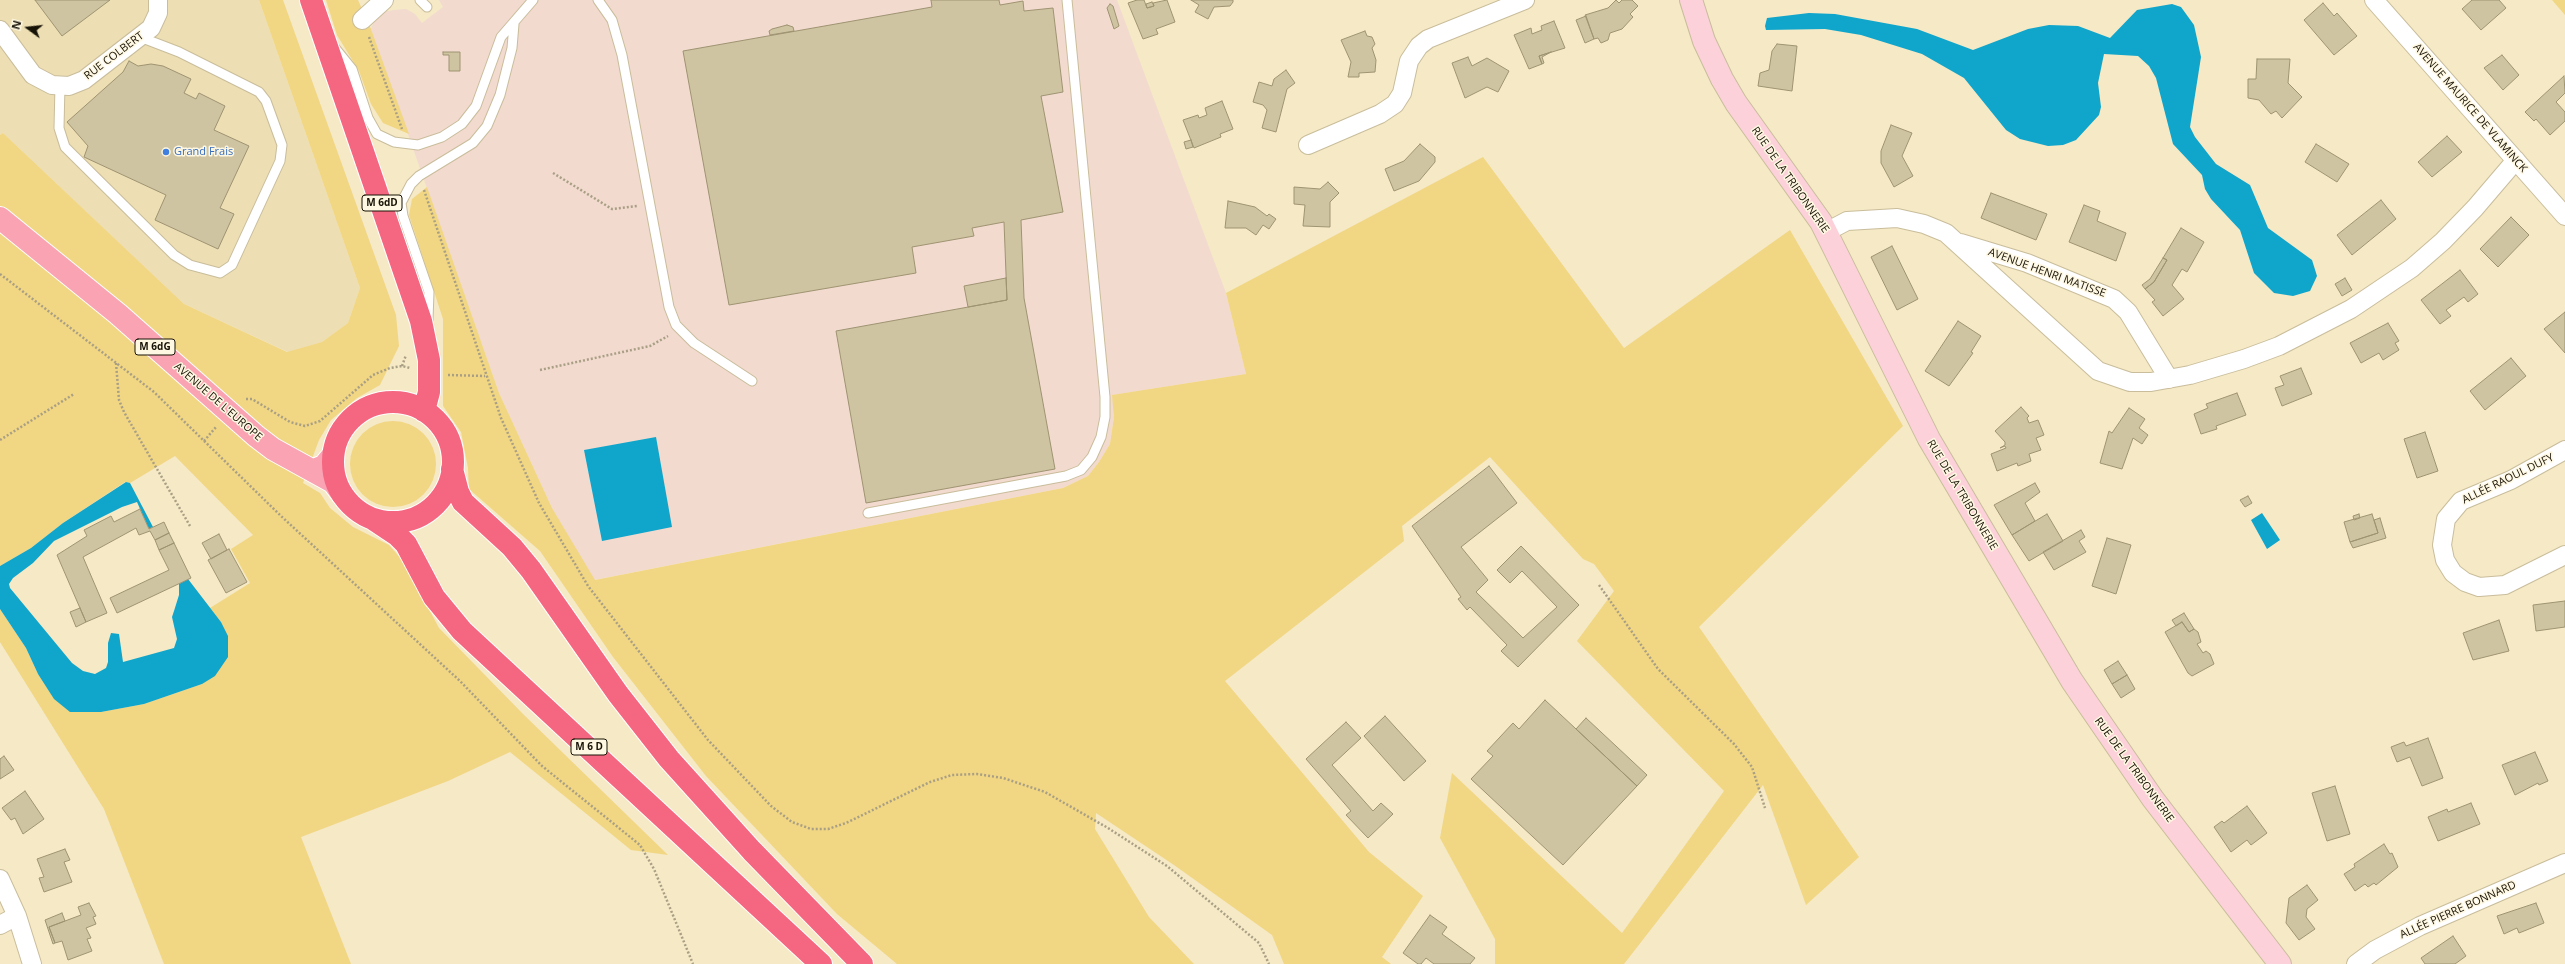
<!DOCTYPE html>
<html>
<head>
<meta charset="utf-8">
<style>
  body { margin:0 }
  #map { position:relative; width:2565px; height:964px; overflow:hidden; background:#f5e9c6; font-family:"Open Sans",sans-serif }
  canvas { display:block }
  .north { position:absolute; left:8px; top:8px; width:40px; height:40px; -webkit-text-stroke:3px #fef7e1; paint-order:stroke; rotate:285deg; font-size:11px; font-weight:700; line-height:16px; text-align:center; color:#181307 }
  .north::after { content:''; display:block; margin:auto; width:14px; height:18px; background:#181307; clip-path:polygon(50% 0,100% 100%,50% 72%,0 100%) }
</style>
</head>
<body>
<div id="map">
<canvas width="2565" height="964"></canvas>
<div class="north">N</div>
</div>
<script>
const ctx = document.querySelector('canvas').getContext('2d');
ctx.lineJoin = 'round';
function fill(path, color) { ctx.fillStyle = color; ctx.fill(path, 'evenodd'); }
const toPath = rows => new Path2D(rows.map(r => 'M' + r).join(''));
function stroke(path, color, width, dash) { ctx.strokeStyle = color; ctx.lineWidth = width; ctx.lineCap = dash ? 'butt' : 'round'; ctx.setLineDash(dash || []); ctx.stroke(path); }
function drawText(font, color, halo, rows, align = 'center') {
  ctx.font = font + ' "Open Sans",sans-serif'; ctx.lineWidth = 3; ctx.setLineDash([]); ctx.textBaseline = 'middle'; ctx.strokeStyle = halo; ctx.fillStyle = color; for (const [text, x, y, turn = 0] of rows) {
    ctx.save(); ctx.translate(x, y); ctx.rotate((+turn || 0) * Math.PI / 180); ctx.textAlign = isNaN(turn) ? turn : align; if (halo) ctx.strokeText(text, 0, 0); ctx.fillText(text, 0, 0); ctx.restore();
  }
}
fill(toPath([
  [0,0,259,0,360,288,348,323,322,342,288,352,184,304,3,133,0,135]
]), '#eddeb3');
fill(toPath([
  [439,0,1117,0,1226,293,1246,374,1113,395,1114,417,1110,444,1099,462,1088,476,1063,488,594,580,552,508,499,393,371,29,374,21,383,12,394,10,406,9,415,14,422,23,443,7]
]), '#f2dacf');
fill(toPath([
  [259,0,283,0,396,315,399,346,380,385,357,398,331,420,319,440,303,483,320,493,330,508,353,527,389,545,403,561,439,628,523,714,668,855,631,850,510,752,448,781,301,837,351,964,164,964,104,809,0,642,0,609,26,648,38,674,101,712,144,704,202,684,221,622,210,608,250,583,231,549,253,535,175,456,130,483,125,482,63,523,31,548,0,566,0,135,3,133,184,304,287,352,322,342,348,323,360,288],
  [326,0,358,0,371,29,409,134,383,123,371,104,359,71,337,35],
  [2552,0,2565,0,2565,15],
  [1483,157,1624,348,1790,230,1903,426,1699,627,1859,857,1806,905,1763,785,1624,964,1495,964,1495,939,1440,838,1452,773,1622,933,1724,791,1577,641,1614,591,1594,564,1583,559,1490,457,1402,526,1404,541,1225,681,1369,852,1423,896,1382,957,1391,964,1284,964,1272,935,1174,865,1096,813,1095,829,1149,917,1194,964,897,964,837,914,706,776,613,657,540,551,469,489,468,468,461,432,443,406,443,319,409,215,412,199,427,187,499,393,552,508,595,580,1063,488,1088,476,1099,462,1110,444,1114,417,1112,395,1246,374,1226,293],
  '350 464a43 43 0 1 1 86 0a43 43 0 1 1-86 0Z'
]), '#f1d683');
fill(toPath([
  [2172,4,2181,7,2194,25,2201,57,2190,127,2195,137,2216,164,2250,185,2268,228,2312,260,2317,276,2310,291,2293,296,2274,293,2254,273,2240,230,2211,199,2205,189,2202,175,2173,144,2156,78,2149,66,2138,56,2104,54,2098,83,2101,107,2099,115,2076,140,2063,145,2048,146,2020,139,2006,130,1964,78,1922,54,1861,35,1825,29,1766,30,1765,26,1767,18,1809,13,1835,14,1917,29,1973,50,2028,29,2049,25,2078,26,2110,38,2137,10],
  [656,437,672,527,602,541,584,450],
  [126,482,130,483,153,527,149,529,137,502,122,507,54,541,33,563,13,578,9,584,10,588,72,663,83,671,95,674,106,668,108,662,108,643,111,633,119,634,123,662,174,648,177,639,172,617,174,611,179,595,179,584,188,579,221,622,228,636,228,657,215,676,202,684,144,704,101,712,70,712,54,699,38,674,26,648,0,609,0,566,31,548,63,523],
  [2262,513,2280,540,2267,549,2251,520]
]), '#10a5cb');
const building = toPath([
  [35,0,110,0,62,36,35,0],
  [931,0,999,0,1000,5,1023,1,1024,11,1053,8,1063,92,1041,96,1063,212,1021,220,1024,298,1055,469,866,503,836,331,1007,300,1004,222,972,228,974,236,912,247,916,273,729,305,683,51,932,7,931,0],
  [1137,0,1144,0,1147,8,1154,6,1153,3,1167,0,1175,22,1156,29,1158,34,1143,39,1128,3,1137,0],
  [1191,0,1233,0,1233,2,1230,6,1214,7,1208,19,1195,12,1199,5,1191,0],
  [1616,0,1619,3,1622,0,1632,0,1638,6,1630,14,1633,17,1622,29,1610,33,1608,40,1601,43,1598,38,1594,39,1585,15,1608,8,1616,0],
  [2472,0,2499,0,2506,8,2481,30,2462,9,2472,0],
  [1152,2,1154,6,1147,8,1146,4,1152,2],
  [2323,3,2334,16,2337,13,2357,36,2334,55,2304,20,2323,3],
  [1110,4,1113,6,1119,26,1114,29,1107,8,1110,4],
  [1586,16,1594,39,1585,43,1576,20,1586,16],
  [1554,21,1565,48,1539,56,1542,64,1529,69,1514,35,1531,28,1532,34,1542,30,1541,26,1554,21],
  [787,25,793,27,794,31,770,35,769,31,772,29,787,25],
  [1365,31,1367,36,1372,37,1375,44,1372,48,1376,60,1375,72,1359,73,1359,77,1348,77,1351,62,1341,40,1365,31],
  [1777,44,1797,46,1792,91,1758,86,1760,73,1769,70,1772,51,1777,44],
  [443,52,460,52,460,71,449,71,449,55,443,55,443,52],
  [1551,52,1542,57,1544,63,1542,64,1539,56,1551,52],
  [2502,55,2519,75,2503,90,2484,68,2502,55],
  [1468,57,1472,66,1487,58,1509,71,1498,92,1487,87,1465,98,1452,63,1468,57],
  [2257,59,2290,59,2288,83,2302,97,2282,118,2276,111,2271,114,2259,100,2248,98,2248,79,2256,79,2257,59],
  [129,61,138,66,151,64,163,66,191,79,184,93,196,99,199,93,225,106,214,130,249,146,220,208,234,214,218,249,155,220,166,195,84,157,88,146,67,122,123,72,129,61],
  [1286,70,1295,83,1287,89,1276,132,1262,128,1267,110,1263,105,1253,102,1259,82,1272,86,1274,79,1286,70],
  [2564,76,2565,93,2556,102,2565,112,2565,121,2550,135,2536,119,2534,121,2525,112,2564,76],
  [1222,101,1233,129,1220,134,1221,137,1194,148,1183,120,1198,115,1199,118,1207,115,1205,108,1222,101],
  [1891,125,1912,133,1902,156,1913,176,1894,187,1881,163,1881,151,1891,125],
  [2447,136,2462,152,2432,177,2418,162,2447,136],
  [1191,140,1193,147,1186,149,1184,142,1191,140],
  [1420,144,1435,157,1435,162,1419,181,1394,191,1385,169,1404,161,1420,144],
  [2316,144,2349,164,2337,182,2305,162,2316,144],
  [1328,182,1339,193,1330,202,1330,227,1303,226,1305,205,1294,204,1294,187,1320,189,1328,182],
  [1991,193,2047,214,2036,240,1981,218,1991,193],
  [2381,200,2396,219,2352,255,2337,235,2381,200],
  [1228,201,1255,207,1267,216,1269,214,1276,219,1269,229,1263,225,1256,235,1246,228,1225,228,1228,201],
  [2084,205,2100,211,2097,221,2126,233,2116,261,2069,242,2084,205],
  [2511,217,2529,235,2498,267,2480,249,2511,217],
  [2181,228,2204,242,2187,272,2182,269,2172,285,2184,299,2163,316,2152,302,2155,300,2145,289,2154,282,2167,260,2163,258,2181,228],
  [1892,246,1918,299,1897,310,1871,257,1892,246],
  [2163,258,2167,260,2154,282,2145,289,2142,285,2150,279,2163,258],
  [2460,270,2478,294,2468,302,2464,297,2446,310,2451,316,2440,324,2421,300,2460,270],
  [1006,278,1007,300,968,307,964,286,1006,278],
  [2345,278,2352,290,2342,296,2335,284,2345,278],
  [2565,312,2565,353,2544,329,2565,312],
  [1958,321,1981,336,1971,352,1973,353,1949,386,1925,371,1958,321],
  [2388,323,2399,341,2395,343,2399,350,2383,360,2379,353,2361,363,2350,343,2388,323],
  [2511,358,2526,376,2485,410,2470,391,2511,358],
  [2301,368,2312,394,2282,406,2275,388,2284,385,2280,376,2301,368],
  [2237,393,2246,415,2216,426,2217,429,2201,434,2194,414,2208,408,2206,404,2237,393],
  [2021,407,2029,416,2027,418,2029,423,2038,420,2044,435,2036,438,2041,450,2029,454,2031,461,2018,466,2017,463,1997,471,1991,454,2006,448,2005,446,2000,448,2005,445,2005,442,1995,431,2021,407],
  [2129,408,2145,419,2139,428,2148,435,2142,444,2133,438,2122,469,2100,463,2109,431,2112,433,2129,408],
  [2425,432,2438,471,2417,478,2404,439,2425,432],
  [1489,466,1517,503,1461,547,1488,580,1476,592,1523,638,1557,607,1522,571,1510,583,1497,570,1521,546,1579,605,1518,667,1501,651,1507,645,1470,607,1467,610,1458,599,1461,597,1412,526,1489,466],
  [2035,483,2040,492,2025,503,2035,521,2012,535,1994,505,2035,483],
  [2248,496,2252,503,2245,507,2240,500,2248,496],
  [140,509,149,529,164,522,169,533,155,540,150,531,139,535,136,528,83,557,107,613,86,622,57,555,87,536,84,530,111,516,114,522,140,509],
  [2047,514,2063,541,2029,561,2012,535,2047,514],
  [2359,514,2360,518,2354,520,2353,516,2359,514],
  [2372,514,2378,533,2350,542,2344,522,2372,514],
  [2380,518,2386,538,2353,548,2350,542,2378,533,2374,520,2380,518],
  [2081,530,2085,537,2079,541,2086,552,2054,570,2043,552,2081,530],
  [169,533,174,543,159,550,155,540,169,533],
  [219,534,227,550,211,559,202,543,219,534],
  [2107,538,2131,545,2116,594,2092,586,2107,538],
  [174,543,191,578,117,613,110,598,169,570,159,550,174,543],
  [229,549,247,582,226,593,208,560,229,549],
  [2565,601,2565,627,2536,631,2533,605,2565,601],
  [80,608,86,622,76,627,70,612,80,608],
  [2184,613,2194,629,2189,632,2182,622,2176,626,2172,620,2184,613],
  [2499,620,2509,651,2473,660,2463,633,2499,620],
  [2182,622,2189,632,2194,629,2198,632,2201,642,2197,644,2203,653,2206,651,2210,654,2214,664,2192,676,2188,673,2165,632,2182,622],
  [2118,661,2127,675,2112,684,2104,670,2118,661],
  [2127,675,2135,689,2121,698,2112,684,2127,675],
  [1545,700,1637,786,1563,865,1471,779,1493,756,1487,751,1513,723,1519,729,1545,700],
  [1385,716,1426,761,1404,781,1364,736,1385,716],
  [1586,718,1647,775,1637,786,1576,729,1586,718],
  [1346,722,1361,738,1332,765,1373,811,1381,803,1393,814,1368,838,1346,815,1351,811,1306,759,1346,722],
  [2428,738,2443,778,2422,786,2410,757,2397,762,2391,747,2404,742,2406,746,2428,738],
  [2535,752,2548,781,2539,785,2538,783,2515,795,2502,765,2535,752],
  [4,756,14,770,0,779,0,759,4,756],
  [2335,786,2350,834,2327,841,2312,793,2335,786],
  [25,791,44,819,23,834,15,818,11,820,2,808,25,791],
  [2471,803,2480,824,2438,841,2428,817,2447,809,2448,812,2471,803],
  [2247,806,2267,833,2251,845,2247,840,2231,852,2214,827,2222,821,2224,823,2247,806],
  [2384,844,2390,854,2392,853,2398,867,2376,885,2374,883,2368,887,2365,884,2355,891,2344,874,2355,867,2354,864,2384,844],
  [65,849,70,860,64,862,72,882,44,892,39,878,44,877,37,859,65,849],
  [2307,885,2318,900,2307,909,2306,917,2315,929,2299,940,2286,923,2289,898,2307,885],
  [89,903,96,916,93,917,96,924,86,928,91,938,87,939,92,951,68,960,62,941,55,943,49,927,81,915,78,907,89,903],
  [2536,903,2544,923,2519,933,2517,928,2504,934,2497,916,2536,903],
  [62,913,65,921,49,927,55,943,53,944,45,920,62,913],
  [1430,915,1447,927,1442,934,1475,958,1470,964,1434,964,1426,958,1421,964,1418,964,1403,953,1430,915],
  [2453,936,2466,956,2455,964,2425,964,2421,958,2453,936]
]);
fill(building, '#cfc4a1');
stroke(building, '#9f9472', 1);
const lane = toPath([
  [420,0,427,7],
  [598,0,612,20,622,55,669,307,676,325,694,343,752,381],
  [335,48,352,69,368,118,377,134,394,142,418,145,442,137,462,124,476,106,501,37,533,0],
  [60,85,59,128,65,147,174,255,190,265,220,273,232,265,280,161,282,145,266,101,259,92,179,52,140,37],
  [428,320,429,292,403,216,401,203,411,184,419,176,473,143,487,126,500,95,512,48,514,24],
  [868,513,1066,476,1081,470,1092,457,1101,437,1105,417,1105,397,1067,0]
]);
const street = toPath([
  [2374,0,2565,216],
  [362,20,384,0],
  [0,30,33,75,52,85,69,86,84,80,151,28,158,13,158,0],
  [1308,145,1380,114,1395,104,1402,93,1409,61,1419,46,1428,39,1525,0],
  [1826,232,1847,221,1897,218,1924,224,1946,233,2098,371,2130,382,2151,382,2190,375,2244,359,2279,346,2351,309,2412,268,2443,241,2475,208,2516,160],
  [1961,243,2027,263,2114,299,2128,312,2169,379],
  [2565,450,2511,480,2461,501,2446,519,2442,545,2445,560,2453,573,2465,582,2479,587,2505,585,2565,555],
  [0,879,17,916,32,964],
  [0,925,17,916],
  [2356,964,2375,950,2420,926,2565,863]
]);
const secondary = toPath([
  [1691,0,1704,41,1722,79,1736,103,1821,222,1929,439,2072,681,2153,799,2280,964]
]);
const primary = toPath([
  [0,218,118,314,256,436,273,449,333,482,342,494],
  [314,470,324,466,333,455]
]);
const highway = toPath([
  [311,0,421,321,429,360,429,392,424,411],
  '333 462a60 60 0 1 1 120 0a60 60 0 1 1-120 0Z',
  [452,469,458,492,463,502,512,547,531,570,618,694,669,759,752,851,862,964],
  [373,519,397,535,406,544,434,597,462,631,821,964]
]);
stroke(lane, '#c9bd9b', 11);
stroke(street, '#c9bd9b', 20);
stroke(secondary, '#c9bd9b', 24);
stroke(primary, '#fff', 24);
stroke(highway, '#fff', 24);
stroke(toPath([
  [369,37,402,129],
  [553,173,612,209,637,206],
  [424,190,501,418,539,503,588,586,708,740,771,806,792,822,811,829,828,829,846,823,930,782,952,775,977,774,1003,778,1045,792,1108,828,1167,866,1259,943,1269,964],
  [0,274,154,392,281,516,460,681,542,766,640,845,654,869,693,964],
  [116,363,119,400,124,412,190,526],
  [402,366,406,355],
  [540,370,650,346,668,336],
  [448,375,485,376],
  [246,399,252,399,290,422,305,426,320,421,373,375,390,368,402,366,410,368],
  [0,440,74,394],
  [204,441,216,427],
  [1599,585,1658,669,1734,744,1752,767,1765,808]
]), '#a99f84', 2.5, [2, 2]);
stroke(lane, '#fff', 9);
stroke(street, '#fff', 18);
stroke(secondary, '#fcd1d9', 22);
stroke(primary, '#f9a3b3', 22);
stroke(highway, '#f56680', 22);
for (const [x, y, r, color] of [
  [166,152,4,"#3f7fe0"]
]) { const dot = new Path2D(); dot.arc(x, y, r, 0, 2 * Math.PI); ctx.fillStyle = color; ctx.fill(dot); stroke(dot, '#fef7e1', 1.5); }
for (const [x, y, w] of [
  [382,203,40],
  [155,347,40],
  [589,747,36]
]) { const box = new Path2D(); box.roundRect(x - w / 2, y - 8, w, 16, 3); ctx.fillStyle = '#fef7e1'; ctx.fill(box); stroke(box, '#181307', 1); }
drawText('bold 10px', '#181307', null, [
  ["M 6dD",382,203],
  ["M 6dG",155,347],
  ["M 6 D",589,747]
]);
drawText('11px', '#181307', '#fef7e1', [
  ["RUE COLBERT",114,56,-37],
  ["AVENUE MAURICE DE VLAMINCK",2470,108,49],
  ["RUE DE LA TRIBONNERIE",1790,180,55],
  ["AVENUE HENRI MATISSE",2047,273,20],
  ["AVENUE DE L'EUROPE",218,402,41],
  ["ALLÉE RAOUL DUFY",2508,479,-26],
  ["RUE DE LA TRIBONNERIE",1962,495,59],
  ["RUE DE LA TRIBONNERIE",2134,770,54],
  ["ALLÉE PIERRE BONNARD",2458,910,-24]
]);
drawText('11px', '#366cbe', '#fef7e1', [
  ["Grand Frais",174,152]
], 'left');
</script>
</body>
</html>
